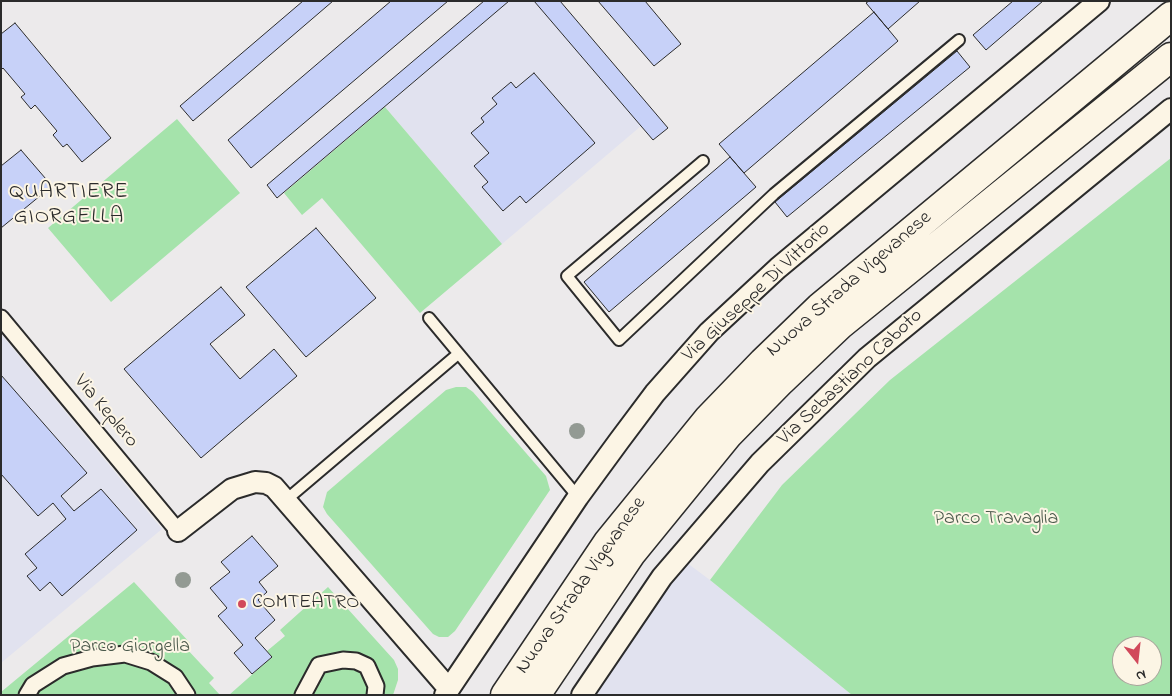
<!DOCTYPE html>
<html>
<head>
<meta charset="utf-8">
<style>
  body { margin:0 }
  #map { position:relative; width:1172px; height:696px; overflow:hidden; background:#eceaeb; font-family:"Indie Flower",sans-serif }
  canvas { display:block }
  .frame { position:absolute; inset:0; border:2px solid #2b2b2b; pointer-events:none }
  .north { position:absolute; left:1112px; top:636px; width:50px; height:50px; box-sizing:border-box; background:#fcf5e5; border:1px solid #a8a49b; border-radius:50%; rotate:164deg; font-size:14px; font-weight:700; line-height:20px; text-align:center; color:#2b2b2b }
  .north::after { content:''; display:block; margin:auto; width:18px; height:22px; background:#d1495b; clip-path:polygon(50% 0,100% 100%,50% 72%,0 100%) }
</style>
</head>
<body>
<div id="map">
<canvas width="1172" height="696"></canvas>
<div class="frame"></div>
<div class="north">N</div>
</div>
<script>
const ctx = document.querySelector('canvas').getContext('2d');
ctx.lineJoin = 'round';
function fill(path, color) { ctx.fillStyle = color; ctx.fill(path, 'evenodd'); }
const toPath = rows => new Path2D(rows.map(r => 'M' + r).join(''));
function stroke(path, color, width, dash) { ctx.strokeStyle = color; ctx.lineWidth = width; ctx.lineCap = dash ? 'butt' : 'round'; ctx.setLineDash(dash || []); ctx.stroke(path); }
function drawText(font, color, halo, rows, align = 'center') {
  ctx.font = font + ' "Indie Flower",sans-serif'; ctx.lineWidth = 4; ctx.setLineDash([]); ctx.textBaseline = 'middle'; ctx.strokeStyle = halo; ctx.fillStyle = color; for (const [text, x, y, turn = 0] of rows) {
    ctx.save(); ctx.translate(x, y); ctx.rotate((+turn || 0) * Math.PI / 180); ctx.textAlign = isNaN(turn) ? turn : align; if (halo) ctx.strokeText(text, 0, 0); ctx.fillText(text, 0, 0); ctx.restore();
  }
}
fill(toPath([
  [509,1,534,1,641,126,502,244,385,107],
  [1,334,162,529,1,663],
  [671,551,710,580,852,695,571,695,653,573]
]), '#e1e2ef');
fill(toPath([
  [385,107,502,244,420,313,322,198,302,215,284,193],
  [177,119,240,193,111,302,48,228],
  [1171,158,1171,695,852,695,710,580,782,485,890,380],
  [1122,646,1152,646,1152,676,1122,676],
  [456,387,466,387,473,392,546,476,550,490,455,631,448,637,439,637,433,634,327,514,323,507,327,492,446,390],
  [134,582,190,643,185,647,214,678,209,683,220,695,1,695,1,692],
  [328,587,394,660,398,669,398,680,393,695,229,695,272,657,267,651,285,636,280,630]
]), '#a5e3ab');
const building = toPath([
  [303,1,333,1,193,121,180,106,303,1],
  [391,1,448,1,251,168,228,140,391,1],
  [484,1,509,1,277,198,267,185,484,1],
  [534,1,560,1,668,128,653,140,534,1],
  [598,1,645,1,681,44,654,66,598,1],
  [869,1,920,1,888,29,866,3,869,1],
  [1013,1,1043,1,986,50,973,35,1013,1],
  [874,12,898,41,744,173,719,144,874,12],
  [15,23,111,138,82,162,67,144,63,147,53,135,57,131,35,105,31,109,21,97,25,94,3,68,1,70,1,34,15,23],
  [957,51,970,67,787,217,775,202,957,51],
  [534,73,595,143,526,203,520,196,503,211,482,187,488,182,474,166,489,153,471,133,484,122,481,118,497,104,492,98,511,82,516,88,534,73],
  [21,150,52,186,1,228,1,166,21,150],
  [730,157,756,187,609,312,584,282,730,157],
  [316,228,376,298,306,357,246,287,316,228],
  [221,287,245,315,210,344,240,379,274,349,297,376,201,458,124,369,221,287],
  [1,375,87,473,61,496,74,511,101,489,137,530,62,596,50,582,40,591,27,576,37,568,25,554,66,519,53,503,38,516,1,474,1,375],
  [252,536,278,566,259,582,267,592,258,600,275,620,255,638,272,657,252,674,234,653,243,645,218,616,227,608,210,588,230,572,221,562,252,536]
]);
fill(building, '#c7d1f8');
stroke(building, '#2b2b2b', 1);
const service = toPath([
  [703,161,567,276,619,340,774,194,959,40],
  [429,318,578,497],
  [286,500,458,354]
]);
const pedestrian = toPath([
  [1,318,178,531],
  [27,695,33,685,63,666,92,658,125,654,151,662,175,677,187,695],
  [303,695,319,665,343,660,356,661,367,666,376,686,375,695]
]);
const minor = toPath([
  [178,531,232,489,255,482,266,483,274,487,449,689],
  [445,695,578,497,619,441,655,393,709,332,778,268,1099,1],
  [582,695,662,577,760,463,867,358,1171,109]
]);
const primary = toPath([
  [505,695,608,542,708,419,763,362,820,307,1171,16],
  [536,695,631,554,728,435,781,381,840,325,1171,57]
]);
stroke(service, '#2b2b2b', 14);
stroke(pedestrian, '#2b2b2b', 19);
stroke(minor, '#2b2b2b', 24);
stroke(primary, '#2b2b2b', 31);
stroke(service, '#fcf5e5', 10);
stroke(pedestrian, '#fcf5e5', 15);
stroke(minor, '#fcf5e5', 20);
stroke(primary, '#fcf5e5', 28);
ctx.fillStyle = '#939a93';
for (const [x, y] of [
  [577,431],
  [183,580]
]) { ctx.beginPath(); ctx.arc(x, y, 8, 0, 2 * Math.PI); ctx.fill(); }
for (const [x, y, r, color] of [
  [242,604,5,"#d1495b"]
]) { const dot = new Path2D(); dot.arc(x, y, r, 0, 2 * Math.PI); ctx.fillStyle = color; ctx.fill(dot); stroke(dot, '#fcf5e5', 2); }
drawText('20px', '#2b2b2b', '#fcf5e5', [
  ["Nuova Strada Vigevanese",850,285,-41],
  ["Via Giuseppe Di Vittorio",757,293,-43],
  ["Via Sebastiano Caboto",851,378,-43],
  ["Via Keplero",105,412,50],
  ["Nuova Strada Vigevanese",582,586,-55]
]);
drawText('20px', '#4a594b', '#fcf5e5', [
  ["Parco Travaglia",996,520],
  ["Parco Giorgella",130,648]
]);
drawText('20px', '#2b2b2b', '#fcf5e5', [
  ["COMTEATRO",252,604]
], 'left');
ctx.letterSpacing = '1px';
drawText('22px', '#2b2b2b', '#fcf5e5', [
  ["QUARTIERE",69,193],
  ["GIORGELLA",69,218]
]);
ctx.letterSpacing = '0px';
</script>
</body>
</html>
